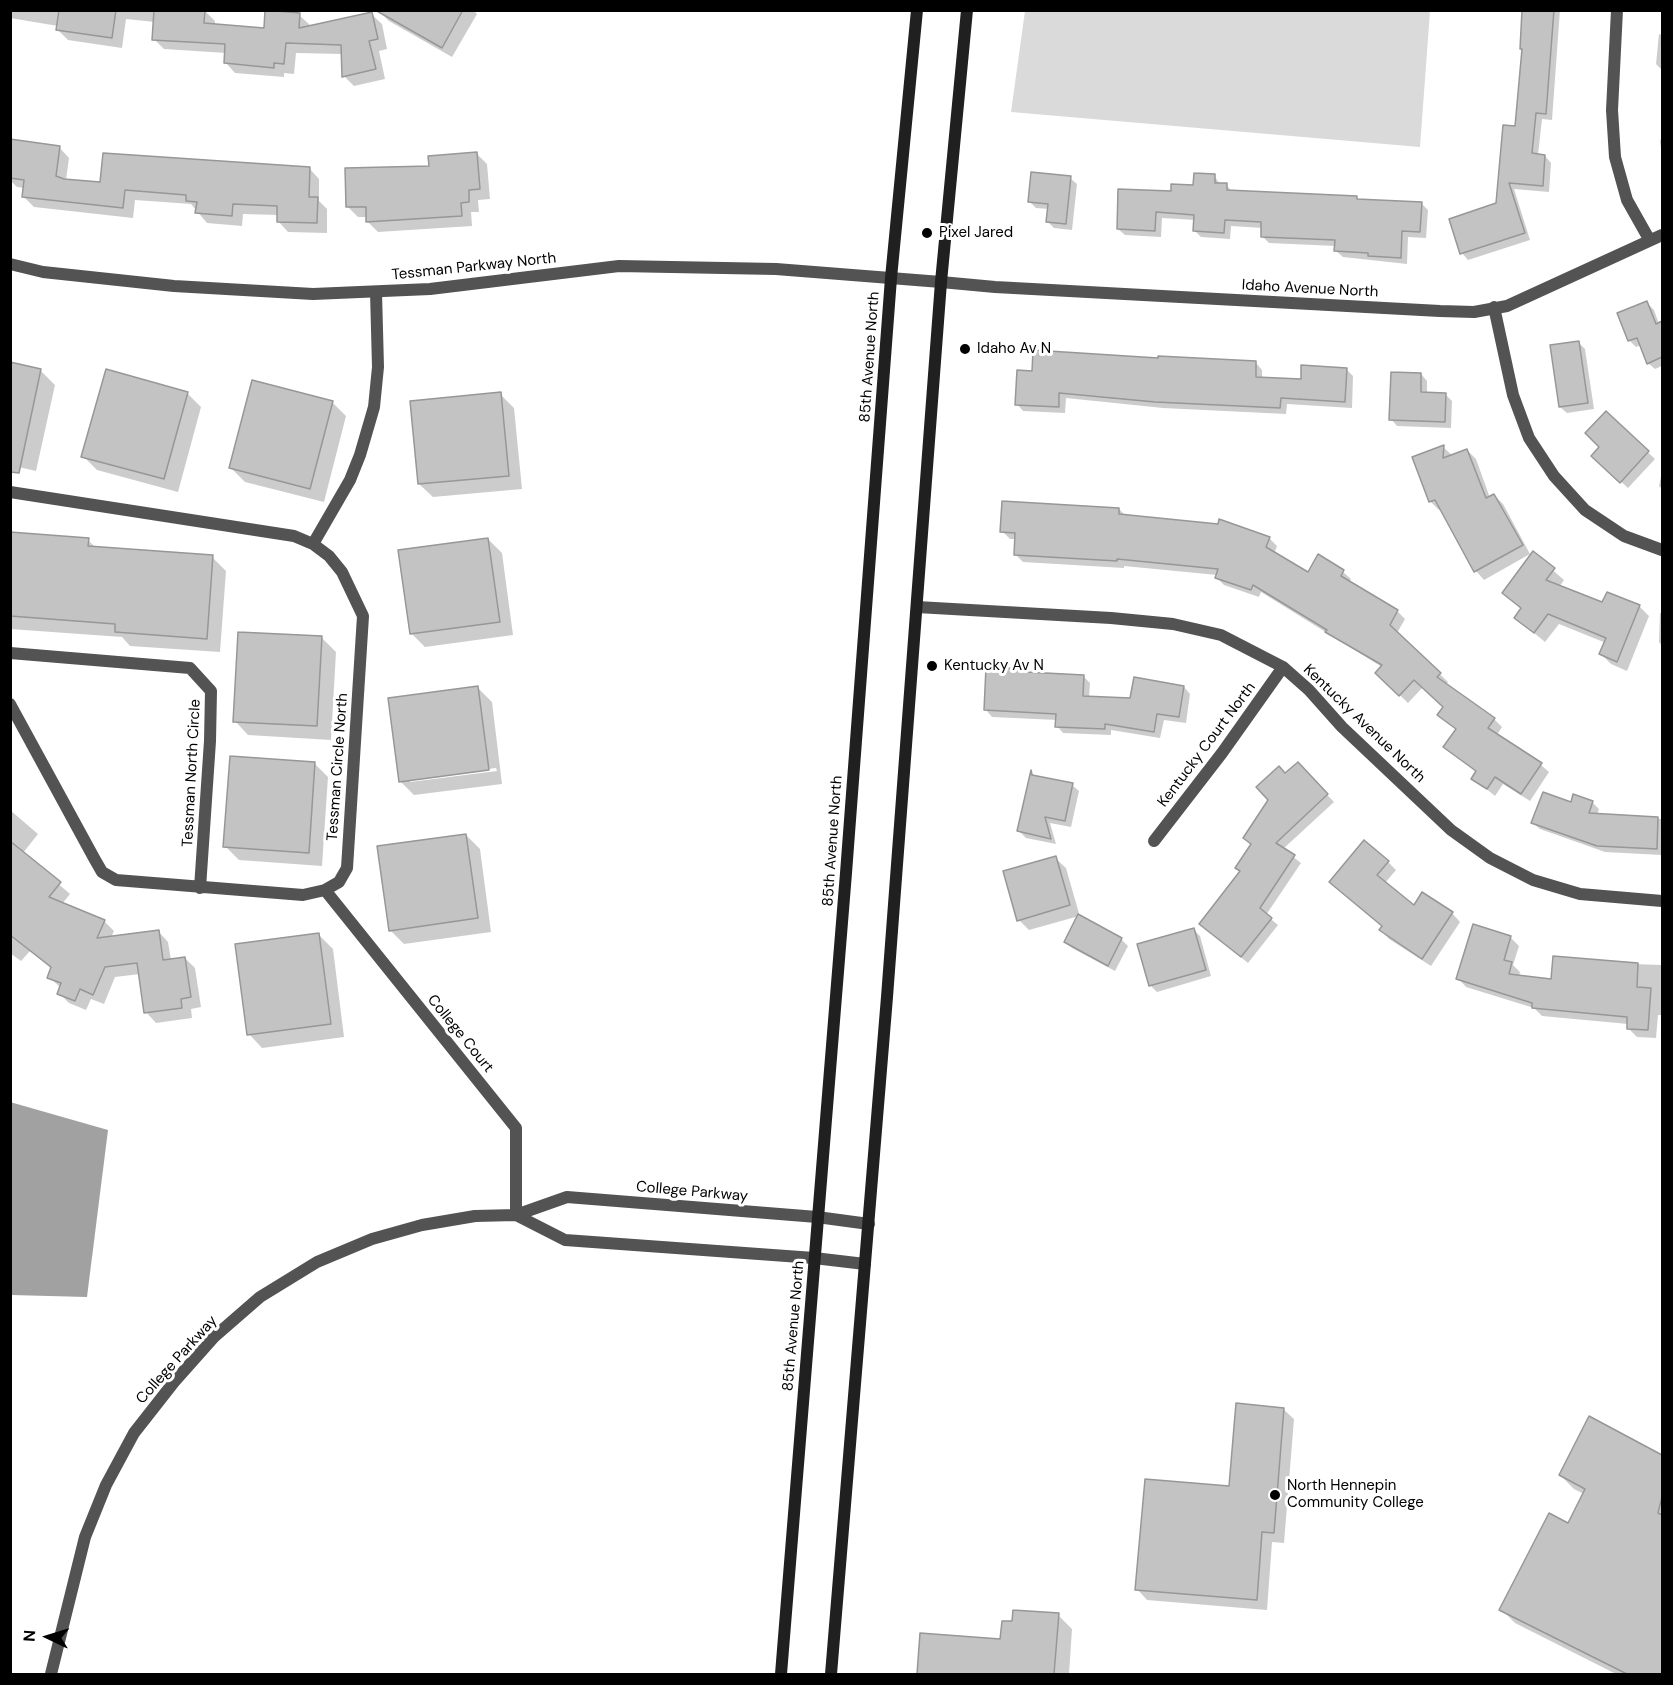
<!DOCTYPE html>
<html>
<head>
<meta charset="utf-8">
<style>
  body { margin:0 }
  #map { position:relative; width:1673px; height:1685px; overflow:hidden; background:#fff; font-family:"DM Sans",sans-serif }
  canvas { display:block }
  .frame { position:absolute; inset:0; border:12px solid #000; pointer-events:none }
  .north { position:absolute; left:18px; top:1607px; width:60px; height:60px; -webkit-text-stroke:4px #fff; paint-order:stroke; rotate:274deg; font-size:16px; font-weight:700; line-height:24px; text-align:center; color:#000 }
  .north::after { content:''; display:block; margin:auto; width:21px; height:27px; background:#000; clip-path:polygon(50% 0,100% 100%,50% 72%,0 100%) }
</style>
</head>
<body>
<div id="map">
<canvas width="1673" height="1685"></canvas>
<div class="frame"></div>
<div class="north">N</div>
</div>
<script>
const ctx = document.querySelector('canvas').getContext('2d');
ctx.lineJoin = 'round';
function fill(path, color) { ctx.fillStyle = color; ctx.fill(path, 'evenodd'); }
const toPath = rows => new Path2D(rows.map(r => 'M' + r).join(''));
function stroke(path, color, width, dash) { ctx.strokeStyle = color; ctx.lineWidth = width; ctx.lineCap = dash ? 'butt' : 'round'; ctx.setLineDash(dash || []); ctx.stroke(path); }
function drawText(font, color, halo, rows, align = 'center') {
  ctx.font = font + ' "DM Sans",sans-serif'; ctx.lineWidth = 6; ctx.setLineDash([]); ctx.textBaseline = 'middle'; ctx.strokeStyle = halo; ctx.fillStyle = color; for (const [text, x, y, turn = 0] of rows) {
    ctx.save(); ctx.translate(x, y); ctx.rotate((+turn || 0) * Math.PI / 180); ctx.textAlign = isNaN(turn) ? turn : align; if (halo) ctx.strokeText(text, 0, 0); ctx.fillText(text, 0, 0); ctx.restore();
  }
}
fill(toPath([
  [1025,11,1430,11,1420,147,1011,112]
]), '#dadada');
fill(toPath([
  [10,1102,108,1130,87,1297,11,1295]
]), '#a1a1a1');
fill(toPath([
  [10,10,205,11,215,21,215,25,265,30,299,15,310,25,310,27,371,14,382,24,387,49,379,51,385,79,354,86,344,76,343,54,296,53,294,74,284,73,284,77,235,73,225,62,226,53,164,49,154,39,155,22,126,19,122,48,68,40,58,30,58,26,10,18],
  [387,10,473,10,477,14,452,57,389,21,380,12],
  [1524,10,1560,10,1552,120,1542,119,1538,155,1545,156,1551,163,1549,192,1514,189,1530,240,1468,260,1462,253,1498,204,1516,128,1523,50],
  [1659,34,1662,35,1662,70,1656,64],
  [1662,139,1662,157,1660,140],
  [10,141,59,147,69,158,66,180,102,184,309,168,319,179,319,201,327,209,327,233,288,232,278,221,278,215,243,214,242,226,207,223,191,204,135,200,133,218,34,207,23,196,24,188,17,187,10,180],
  [476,153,487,164,490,199,478,200,479,212,471,212,472,226,378,232,368,222,367,217,358,217,348,207,430,168],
  [1214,176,1221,185,1226,185,1233,192,1356,197,1359,200,1421,203,1428,210,1426,238,1408,237,1407,264,1343,257,1336,251,1336,246,1269,243,1262,236,1263,228,1231,226,1230,239,1201,237,1194,230,1195,220,1162,218,1161,237,1125,235,1118,229,1172,193,1195,187],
  [1070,178,1077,184,1072,230,1054,228,1047,221,1049,209,1036,208,1029,201],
  [1647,303,1654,310,1659,324,1662,323,1662,366,1655,369,1648,363,1641,345,1636,347,1629,340],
  [1579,343,1585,349,1594,409,1567,413,1560,407],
  [1159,360,1256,363,1262,370,1262,379,1302,381,1346,369,1353,376,1352,408,1287,404,1286,414,1163,408,1066,398,1065,413,1023,411,1017,404,1033,372],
  [41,371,55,385,36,471,10,465],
  [1421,374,1427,381,1427,394,1445,394,1452,401,1451,428,1397,426,1391,419],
  [187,393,201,407,178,492,97,470,83,456],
  [500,394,514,408,522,489,433,497,419,484],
  [332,402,346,416,324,502,245,482,231,468],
  [1606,413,1655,459,1628,488,1593,456,1601,447],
  [1443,447,1453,456,1467,450,1476,459,1490,498,1494,495,1503,504,1530,554,1484,580,1476,571,1441,509,1439,510,1430,501],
  [1662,472,1662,489,1659,486],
  [1119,509,1126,516,1269,538,1277,546,1274,554,1308,574,1319,556,1343,572,1351,579,1349,583,1397,611,1405,619,1397,633,1448,682,1446,685,1494,719,1502,727,1497,735,1541,765,1549,772,1530,801,1503,784,1495,796,1473,778,1477,772,1445,747,1457,730,1439,715,1444,707,1423,687,1408,703,1377,673,1382,667,1261,592,1259,597,1224,585,1216,577,1217,575,1124,566,1124,568,1023,562,1015,554,1016,539,1010,539,1002,531],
  [10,534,88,540,97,549,212,557,226,571,220,652,130,646,122,637,10,629],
  [488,539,502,553,513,635,425,647,411,633],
  [1533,553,1564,580,1559,587,1603,604,1639,606,1649,616,1627,671,1611,664,1601,654,1606,643,1559,624,1545,642,1516,618,1522,610,1504,593],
  [1660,613,1662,613,1662,646,1659,642],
  [322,638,336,652,331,740,248,735,235,721],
  [1025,670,1028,673,1083,676,1090,683,1089,698,1132,700,1184,687,1190,694,1186,723,1164,720,1160,738,1111,730,1111,735,1063,733,1057,726,1057,720,992,717,986,710],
  [478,688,492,702,502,784,414,795,400,781],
  [496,768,497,771,410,782,410,779],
  [314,763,328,777,322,866,239,860,225,846],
  [1298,764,1334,802,1283,849,1301,863,1266,915,1278,925,1248,963,1207,930,1241,872,1252,845,1244,838,1286,775],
  [1032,773,1035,777,1072,785,1079,791,1071,827,1050,823,1056,844,1026,838,1019,831],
  [1592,802,1599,809,1597,815,1662,819,1662,855,1605,852,1540,829,1533,823,1571,804],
  [10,810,38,834,23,853,70,894,62,904,104,921,114,931,111,938,158,931,168,942,171,960,185,958,195,968,201,1007,191,1009,192,1018,156,1023,146,1012,140,974,115,977,104,1004,91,999,86,1010,69,1003,59,993,61,988,49,977,52,969,30,951,21,961,10,953],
  [466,835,480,849,491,932,404,944,390,930],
  [1055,858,1066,868,1080,917,1121,939,1128,946,1115,971,1072,948,1065,942,1079,916,1029,930,1019,920],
  [1388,862,1396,870,1385,883,1414,907,1452,913,1460,922,1431,966,1389,939,1381,930,1383,927,1339,890],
  [1194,930,1200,936,1211,976,1157,992,1150,985],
  [319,935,333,949,344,1037,262,1048,249,1034],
  [1510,937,1519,946,1513,965,1520,972,1519,977,1552,981,1604,963,1662,965,1662,1015,1658,1015,1656,1038,1637,1037,1628,1028,1628,1024,1542,1016,1534,1008,1466,987,1458,978],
  [1283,1409,1294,1419,1284,1543,1272,1542,1267,1610,1147,1600,1137,1589,1230,1488],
  [1590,1418,1662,1457,1662,1556,1653,1590,1654,1590,1662,1574,1662,1674,1616,1674,1515,1623,1501,1609,1568,1525,1584,1494,1574,1489,1560,1475],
  [1058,1615,1072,1629,1069,1674,919,1674,922,1635,1002,1641]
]), '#0003');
const building = toPath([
  [59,10,116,10,112,38,56,30,59,10],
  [154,10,205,10,204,23,264,28,265,10,300,13,299,28,372,12,378,39,369,41,376,69,342,77,341,45,286,43,284,64,274,63,274,68,224,63,225,44,152,40,154,10],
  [375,10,463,10,442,48,375,10],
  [1522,10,1554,10,1546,114,1536,113,1532,153,1545,155,1543,186,1509,183,1525,233,1460,254,1449,219,1496,203,1503,125,1515,126,1522,49,1520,49,1522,10],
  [10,139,60,146,56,176,64,179,100,182,103,153,310,167,309,197,318,197,317,223,277,222,277,206,233,204,232,216,195,213,197,202,186,201,186,195,125,190,123,208,22,197,24,180,10,178,10,139],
  [477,152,480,189,469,190,469,202,461,203,462,216,366,222,366,207,346,207,345,168,429,166,428,156,477,152],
  [1031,172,1071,176,1066,224,1046,222,1048,204,1028,202,1031,172],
  [1194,173,1215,174,1215,183,1227,183,1227,190,1357,196,1357,199,1422,202,1420,232,1402,231,1401,258,1368,256,1368,253,1334,251,1335,240,1261,237,1261,222,1225,220,1224,233,1193,231,1194,215,1156,212,1155,231,1117,229,1118,189,1171,191,1171,184,1193,185,1194,173],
  [1647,301,1656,324,1662,321,1662,357,1647,364,1637,338,1628,341,1617,313,1647,301],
  [1579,341,1588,403,1559,407,1550,345,1579,341],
  [1033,350,1158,358,1158,356,1256,361,1256,377,1301,379,1301,365,1347,368,1345,402,1281,398,1280,408,1155,402,1059,393,1059,407,1015,405,1017,370,1032,371,1033,350],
  [10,362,41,369,19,473,10,472,10,362],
  [106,369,188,392,164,479,81,457,106,369],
  [1391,372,1421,373,1421,392,1446,393,1445,422,1389,420,1391,372],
  [252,380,333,401,310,489,229,468,252,380],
  [501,392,509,476,418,484,410,401,501,392],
  [1606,411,1649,451,1620,483,1591,456,1599,447,1585,433,1606,411],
  [1444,445,1443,458,1467,449,1486,498,1494,494,1523,545,1474,572,1435,500,1429,502,1412,457,1444,445],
  [1002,501,1119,508,1119,514,1218,524,1219,519,1270,537,1266,547,1308,572,1318,554,1344,570,1341,576,1398,610,1390,625,1441,673,1437,677,1495,718,1488,728,1542,763,1521,794,1495,777,1487,789,1471,779,1476,771,1443,747,1456,729,1437,715,1443,707,1414,680,1399,696,1375,673,1382,665,1325,632,1327,630,1253,585,1251,590,1215,578,1218,569,1117,559,1117,561,1014,555,1015,533,1000,532,1002,501],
  [10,532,89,538,88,546,213,555,207,639,115,632,115,624,10,616,10,532],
  [488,538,500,622,410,634,398,550,488,538],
  [1533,551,1555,568,1546,580,1602,602,1607,592,1640,605,1617,662,1599,654,1606,638,1548,614,1534,633,1514,618,1521,608,1502,593,1533,551],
  [238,632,322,636,317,726,233,722,238,632],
  [986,667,1026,669,1026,672,1084,675,1083,696,1130,698,1134,677,1184,686,1179,717,1157,714,1154,732,1105,724,1105,729,1055,727,1056,714,984,710,986,667],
  [478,686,489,770,399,782,388,698,478,686],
  [230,756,315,762,309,853,223,847,230,756],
  [1298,762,1328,794,1276,843,1295,855,1260,908,1272,918,1241,957,1199,924,1240,871,1235,868,1251,844,1243,838,1268,800,1256,787,1279,766,1285,773,1298,762],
  [1031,770,1032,775,1073,783,1065,821,1045,817,1051,839,1017,831,1031,770],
  [1543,792,1571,802,1573,794,1593,801,1589,813,1658,817,1657,849,1597,846,1531,823,1543,792],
  [466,834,478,918,389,931,377,846,466,834],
  [1364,840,1389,861,1377,875,1414,905,1422,892,1453,912,1422,959,1379,930,1382,926,1329,882,1364,840],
  [10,841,61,882,49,897,105,920,97,938,159,930,163,960,185,957,191,997,181,999,182,1008,144,1013,137,963,105,967,93,995,80,989,75,1001,57,994,61,983,47,978,51,967,10,935,10,841],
  [1056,856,1070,905,1017,921,1003,871,1056,856],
  [1078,914,1122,938,1108,966,1064,942,1078,914],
  [1473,924,1511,936,1504,960,1512,962,1509,974,1551,979,1553,956,1638,963,1637,987,1651,988,1648,1030,1627,1029,1627,1017,1532,1008,1532,1003,1456,979,1473,924],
  [1194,928,1206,970,1149,986,1137,944,1194,928],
  [319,933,331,1024,247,1035,235,944,319,933],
  [1236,1403,1284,1408,1274,1533,1262,1532,1257,1600,1135,1590,1145,1479,1229,1486,1236,1403],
  [1589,1416,1662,1455,1662,1497,1658,1513,1662,1515,1662,1674,1627,1674,1499,1610,1549,1513,1568,1523,1585,1489,1559,1475,1589,1416],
  [1013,1610,1059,1613,1054,1674,917,1674,920,1633,1000,1639,1002,1621,1012,1621,1013,1610]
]);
fill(building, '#c3c3c3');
stroke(building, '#979797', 1.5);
stroke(toPath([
  [1617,10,1612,110,1615,157,1627,200,1649,239],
  [941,282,995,287,1440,311,1474,312,1507,306,1662,235],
  [1494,307,1513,395,1529,438,1554,476,1585,510,1624,536,1662,550],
  [10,492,294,536,313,544,329,556,342,572,363,616,347,868,339,882,325,890,303,895,116,880,102,872,94,858,10,704],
  [313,544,350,480,360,455,374,407,378,367,376,292],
  [917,607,1111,618,1173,624,1221,635,1283,667,1309,690,1342,727,1451,830,1490,858,1533,880,1580,894,1662,901],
  [10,653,190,668,211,691,210,741,200,888],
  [1154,841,1222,753,1283,667],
  [325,890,516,1128,516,1215],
  [516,1215,565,1240,814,1258,865,1264],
  [51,1674,85,1537,106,1485,134,1433,174,1382,214,1337,260,1297,317,1262,372,1239,422,1225,475,1216,516,1215,567,1197,817,1217,869,1224]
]), '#535353', 12);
stroke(toPath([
  [10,264,43,272,174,286,313,294,430,289,619,266,776,269,941,282]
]), '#535353', 12);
stroke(toPath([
  [781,1674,846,873,891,278,917,10],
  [831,1674,887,997,941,282,967,10]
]), '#202020', 12);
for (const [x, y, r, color] of [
  [927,233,6,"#000"],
  [965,349,6,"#000"],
  [932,666,6,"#000"],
  [1275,1495,6,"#000"]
]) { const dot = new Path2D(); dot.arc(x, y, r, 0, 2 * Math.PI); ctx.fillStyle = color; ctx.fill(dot); stroke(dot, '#fff', 2); }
drawText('15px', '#000', '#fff', [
  ["Pixel Jared",939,233],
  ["Idaho Av N",977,349],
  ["Kentucky Av N",944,666],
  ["North Hennepin",1287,1486],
  ["Community College",1287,1503]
], 'left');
drawText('15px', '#000', '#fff', [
  ["Tessman Parkway North",474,267,-6],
  ["Idaho Avenue North",1310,289,3],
  ["85th Avenue North",870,357,-86],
  ["Kentucky Avenue North",1364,724,44],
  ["Kentucky Court North",1207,745,-53],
  ["Tessman Circle North",338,767,-86],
  ["Tessman North Circle",192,773,-87],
  ["85th Avenue North",833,841,-86],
  ["College Court",460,1034,51],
  ["College Parkway",692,1192,5],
  ["85th Avenue North",794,1326,-85],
  ["College Parkway",177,1360,-48]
]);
</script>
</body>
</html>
